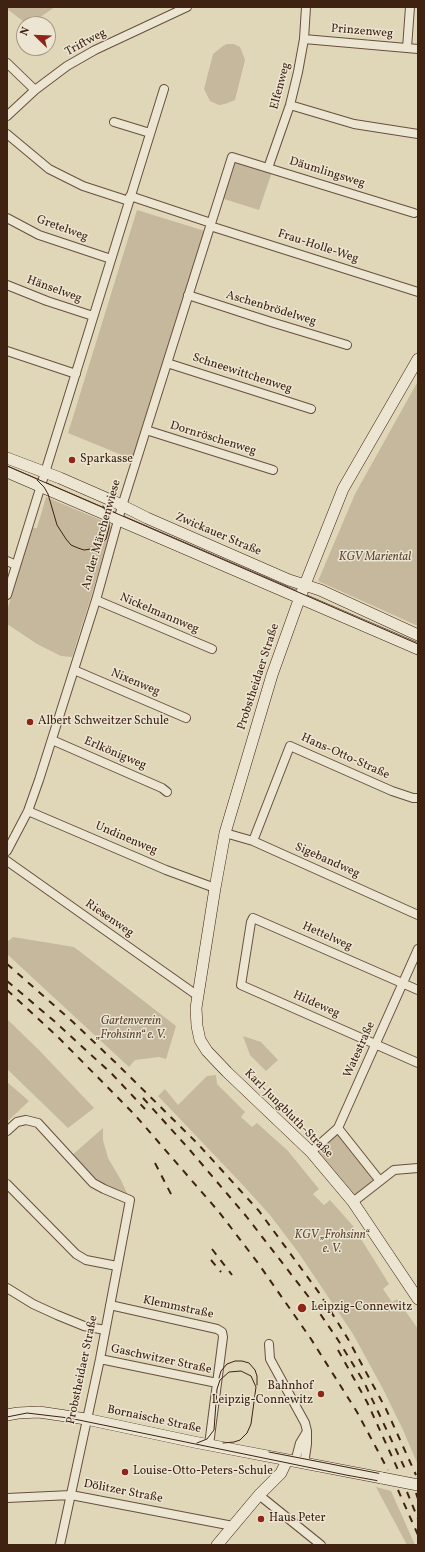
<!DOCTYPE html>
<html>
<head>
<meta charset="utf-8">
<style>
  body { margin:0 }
  #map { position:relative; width:425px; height:1552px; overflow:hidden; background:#e0d7b9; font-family:Vollkorn,serif }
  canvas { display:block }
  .frame { position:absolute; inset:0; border:8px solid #402213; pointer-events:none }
  .north { position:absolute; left:16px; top:16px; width:40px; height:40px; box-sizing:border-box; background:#ebe5d2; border:1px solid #a79786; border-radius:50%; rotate:293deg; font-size:11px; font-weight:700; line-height:16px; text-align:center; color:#402213 }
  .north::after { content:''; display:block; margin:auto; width:14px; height:18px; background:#8f2418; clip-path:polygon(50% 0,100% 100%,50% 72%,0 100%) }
</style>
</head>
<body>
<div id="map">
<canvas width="425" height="1552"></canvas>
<div class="frame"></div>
<div class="north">N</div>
</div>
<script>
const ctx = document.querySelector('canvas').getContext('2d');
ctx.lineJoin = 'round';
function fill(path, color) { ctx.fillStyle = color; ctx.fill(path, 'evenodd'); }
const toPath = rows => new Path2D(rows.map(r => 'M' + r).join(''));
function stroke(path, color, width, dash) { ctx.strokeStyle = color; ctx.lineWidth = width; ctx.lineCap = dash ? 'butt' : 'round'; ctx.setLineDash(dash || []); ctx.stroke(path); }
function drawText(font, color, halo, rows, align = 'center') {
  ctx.font = font + ' Vollkorn,serif'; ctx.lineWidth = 3; ctx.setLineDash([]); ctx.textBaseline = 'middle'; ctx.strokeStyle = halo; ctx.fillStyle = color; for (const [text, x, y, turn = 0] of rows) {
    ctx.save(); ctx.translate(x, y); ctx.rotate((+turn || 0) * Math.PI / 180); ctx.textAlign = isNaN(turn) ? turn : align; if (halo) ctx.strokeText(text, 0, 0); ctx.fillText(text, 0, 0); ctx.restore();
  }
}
fill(toPath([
  [7,7,55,7,30,24,27,24,7,9],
  [227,44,234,44,240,47,245,60,235,100,225,104,219,105,210,101,204,89,213,54,223,46],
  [236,161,272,172,259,210,221,198,233,162],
  [137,210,205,231,134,460,68,433],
  [418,381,418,626,318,581,355,494],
  [46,497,110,524,111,529,91,597,72,657,61,656,37,644,7,624,7,611,32,528,37,528],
  [13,937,74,947,176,1026,166,1059,159,1057,135,1060,129,1067,7,954,7,942],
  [7,1019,39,1050,94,1108,68,1128,7,1069],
  [243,1036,261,1042,278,1060,266,1071,250,1055],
  [216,1075,217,1084,245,1112,241,1117,252,1127,257,1123,288,1151,319,1189,313,1194,324,1205,330,1200,353,1226,389,1284,383,1289,392,1302,397,1299,418,1329,418,1465,403,1430,383,1389,353,1334,298,1252,270,1215,241,1183,158,1096,165,1089,178,1105,207,1076],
  [7,1082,29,1101,7,1122],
  [103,1128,103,1140,108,1158,121,1180,130,1200,104,1189,70,1157],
  [338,1128,380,1181,353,1202,311,1152],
  [376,1487,391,1491,415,1545,407,1545]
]), '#c5b89d');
const street = toPath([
  [304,39,418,49],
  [407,48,410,7],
  [7,63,35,90],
  [290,105,354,124,418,134],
  [7,116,35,90,67,66,95,50,187,7],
  [114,122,150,133],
  [7,134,49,169,83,186,129,201],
  [268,168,290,105,298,72,304,39,306,7],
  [130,196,211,223],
  [7,218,39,235,111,259],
  [210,226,418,292],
  [7,285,47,301,93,316],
  [188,295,271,322,347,345],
  [7,351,76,374],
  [167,363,311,409],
  [146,430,273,470],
  [7,561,16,565],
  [7,595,164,89],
  [96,600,212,649],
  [74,670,186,718],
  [52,740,162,788,167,792],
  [28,811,166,870,215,888],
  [225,833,253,841,418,915],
  [253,841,290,746,392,791,413,798,418,798],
  [7,851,28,811,39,780,96,600,122,506,232,157,414,213],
  [7,861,198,996],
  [418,990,253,918,251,922,241,985,418,1063],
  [338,1128,380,1181],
  [7,1131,17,1122,26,1120,38,1123,93,1183,104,1189,130,1200,100,1359,60,1545],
  [311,1152,338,1128,418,949],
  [7,1184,76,1254,86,1260,117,1266],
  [353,1202,394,1170,418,1168],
  [7,1288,33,1304,57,1315,84,1326,105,1330],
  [110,1305,217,1329,222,1332,223,1337,209,1445],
  [269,1344,270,1359,305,1423,307,1431,307,1444,304,1464],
  [100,1359,217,1383],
  [295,1462,300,1443,306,1433],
  [259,1495,321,1545],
  [7,1498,71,1495,233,1526]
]);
const secondary = toPath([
  [418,359,343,489,300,597,272,675,225,833,215,888,196,1008,197,1026,200,1040,207,1051,227,1072,311,1152,353,1202,418,1299],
  [7,458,60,478,115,502,147,518,289,580,320,590,418,635],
  [7,472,418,649],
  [7,1415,18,1413,39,1412,86,1419,194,1442,382,1478],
  [217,1545,259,1495,281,1473,287,1460]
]);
stroke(street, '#684f3c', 10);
stroke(secondary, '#402213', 12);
stroke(street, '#ebe5d2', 8);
stroke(secondary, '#ebe5d2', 11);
stroke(toPath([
  [7,466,418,644],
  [37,480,44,487,48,494,57,525,66,539,71,545,78,548,84,550,91,549,101,544,106,539,109,527,109,519,103,506],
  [219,1378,221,1371,227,1364,235,1361,242,1361,249,1363,255,1370,257,1376,257,1385],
  [7,1417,27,1413,69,1418,346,1475,418,1488],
  [197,1443,207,1439,214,1430,217,1389,220,1380,229,1372,241,1371,251,1376,256,1387,251,1424,247,1433,240,1440,234,1442,223,1443],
  [269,1452,418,1481]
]), '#402213', 1);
stroke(toPath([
  [7,964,73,1022,117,1064,197,1143,259,1211,320,1294,348,1339,386,1409,416,1475],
  [7,981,53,1020,112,1074,145,1109],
  [7,990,58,1037,135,1115,219,1212,258,1263,311,1339,357,1412,388,1470],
  [143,1098,189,1149,246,1216,308,1296,338,1340,364,1382,407,1473],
  [155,1163,173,1198],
  [212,1249,232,1275],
  [211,1260,221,1272],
  [338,1350,367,1402,399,1472],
  [398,1490,418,1535],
  [407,1492,418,1519],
  [416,1493,418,1499]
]), '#402213', 2, [7, 7]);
const secondaryBridge = toPath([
  [382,1478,418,1485]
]);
stroke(secondaryBridge, '#402213', 12, []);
stroke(secondaryBridge, '#ebe5d2', 11);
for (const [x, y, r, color] of [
  [72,460,4,"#8f2418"],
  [30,722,4,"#8f2418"],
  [302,1308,5,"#8f2418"],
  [321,1394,4,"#8f2418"],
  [125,1472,4,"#8f2418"],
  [261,1519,4,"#8f2418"]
]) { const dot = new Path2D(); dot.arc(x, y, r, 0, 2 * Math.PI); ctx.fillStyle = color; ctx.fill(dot); stroke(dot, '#ebe5d2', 1.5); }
drawText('12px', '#402213', '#ebe5d2', [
  ["Prinzenweg",362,32,5],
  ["Triftweg",86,43,-28],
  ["Elfenweg",281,86,-75],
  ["Däumlingsweg",327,173,17],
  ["Gretelweg",62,229,20],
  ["Frau-Holle-Weg",318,247,18],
  ["Hänselweg",54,290,20],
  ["Aschenbrödelweg",271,309,17],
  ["Schneewittchenweg",242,374,18],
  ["Dornröschenweg",213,439,17],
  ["An der Märchenwiese",102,535,-74],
  ["Zwickauer Straße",218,535,23],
  ["Nickelmannweg",159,614,23],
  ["Probstheidaer Straße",259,677,-72],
  ["Nixenweg",135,683,23],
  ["Erlkönigweg",115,754,23],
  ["Hans-Otto-Straße",345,757,24],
  ["Undinenweg",126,839,23],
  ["Sigebandweg",327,861,24],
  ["Riesenweg",109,919,35],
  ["Hettelweg",327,937,24],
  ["Hildeweg",316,1005,24],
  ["Watestraße",360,1050,-66],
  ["Karl-Jungbluth-Straße",288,1114,45],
  ["Klemmstraße",178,1308,12],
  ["Gaschwitzer Straße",161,1360,12],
  ["Probstheidaer Straße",83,1370,-78],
  ["Bornaische Straße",154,1420,12],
  ["Dölitzer Straße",123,1492,11]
]);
drawText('12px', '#402213', '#ebe5d2', [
  ["Sparkasse",80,460],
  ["Albert Schweitzer Schule",38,722],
  ["Leipzig-Connewitz",311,1308],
  ["Bahnhof",313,1387,"right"],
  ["Leipzig-Connewitz",313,1401,"right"],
  ["Louise-Otto-Peters-Schule",133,1472],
  ["Haus Peter",269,1519]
], 'left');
drawText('italic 12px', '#614836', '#ebe5d2', [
  ["KGV Mariental",375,558],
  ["Gartenverein",131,1022],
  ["„Frohsinn“ e. V.",131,1036],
  ["KGV „Frohsinn“",332,1236],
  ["e. V.",332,1250]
]);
</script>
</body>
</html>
